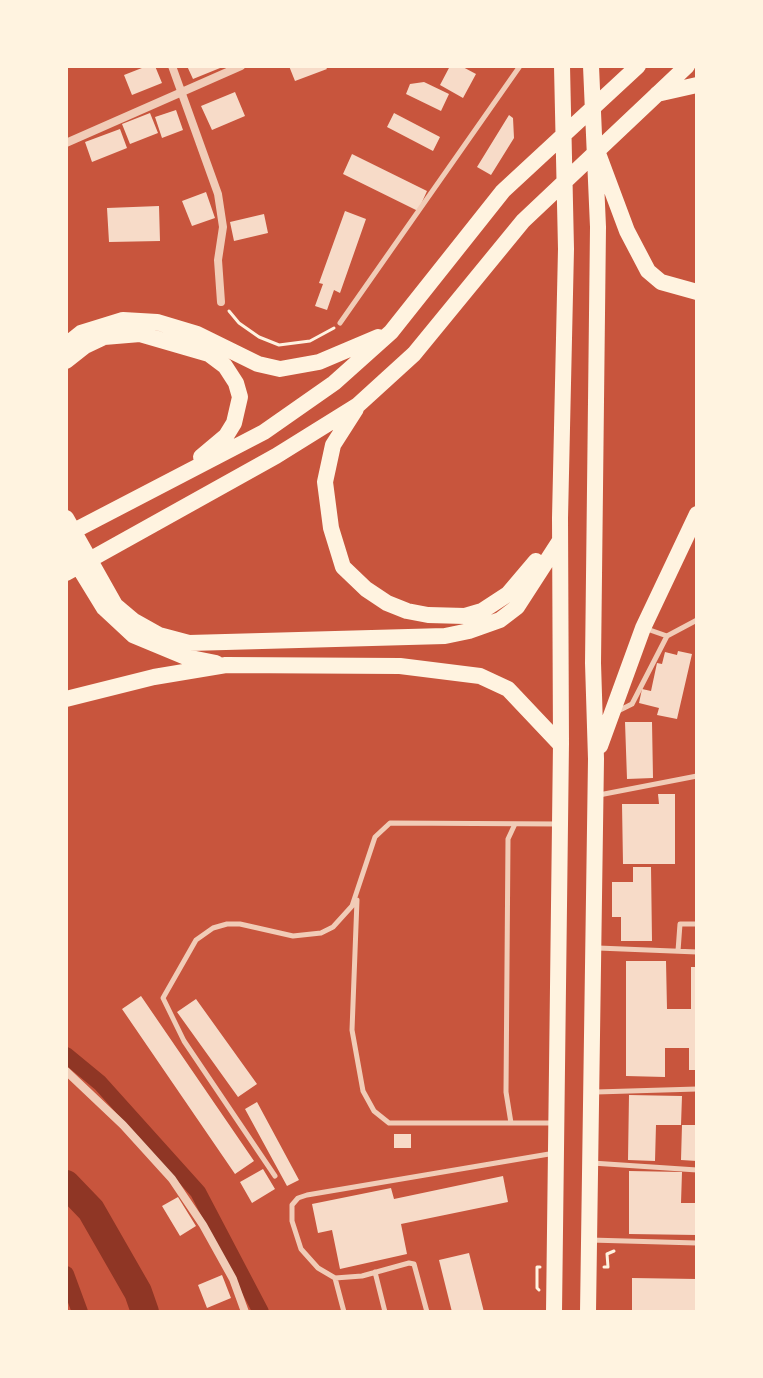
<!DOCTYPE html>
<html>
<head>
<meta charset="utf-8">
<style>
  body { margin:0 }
  #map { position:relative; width:763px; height:1378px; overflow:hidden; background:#c8553d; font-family:Inter,sans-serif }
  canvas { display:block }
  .frame { position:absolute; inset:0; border:68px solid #fff3e0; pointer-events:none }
</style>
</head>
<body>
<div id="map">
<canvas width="763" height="1378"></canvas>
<div class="frame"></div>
</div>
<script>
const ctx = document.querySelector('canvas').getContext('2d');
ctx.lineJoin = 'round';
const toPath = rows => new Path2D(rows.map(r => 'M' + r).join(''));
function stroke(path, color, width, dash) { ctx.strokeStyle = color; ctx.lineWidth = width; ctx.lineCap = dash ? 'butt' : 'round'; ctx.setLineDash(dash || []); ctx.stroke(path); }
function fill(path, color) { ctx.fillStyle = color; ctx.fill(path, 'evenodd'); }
stroke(toPath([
  [66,1055,100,1083,198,1192,261,1312],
  [66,1274,80,1312]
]), '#8f3625', 16);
stroke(toPath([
  [66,1184,91,1210,138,1292,145,1312]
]), '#8f3625', 28);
fill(toPath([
  [147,66,155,66,162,83,132,95,124,75],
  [187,66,225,66,193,79],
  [289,66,325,66,327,69,295,81],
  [450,66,461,66,476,74,463,98,440,85],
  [424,82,449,94,441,111,406,94,410,84],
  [235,92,245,116,212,130,201,106],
  [176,110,183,130,162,138,155,117],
  [150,113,158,133,130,144,122,124],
  [394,113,440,137,433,151,387,127],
  [509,115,513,118,514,138,491,175,477,167],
  [120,129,127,148,92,162,85,142],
  [352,154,427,191,418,211,343,174],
  [206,192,215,218,192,226,182,201],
  [159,206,160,241,109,242,107,208],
  [345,211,366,219,340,293,334,290,327,310,315,306,323,284,319,283],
  [264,214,268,233,234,241,230,222],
  [678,651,692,654,677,719,657,715,659,708,639,703,642,689,651,691,657,663,662,664,665,652,677,655],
  [625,722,652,722,653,778,627,779],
  [658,794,675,794,675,864,623,864,622,804,659,804],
  [633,867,651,867,652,941,621,941,621,917,612,917,612,882,633,882],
  [626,961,666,961,667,1009,691,1009,691,967,697,967,697,1070,689,1070,689,1048,665,1048,665,1077,626,1076],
  [141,996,254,1161,235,1174,122,1009],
  [196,999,257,1084,238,1097,177,1012],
  [629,1095,682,1096,681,1125,656,1125,655,1161,628,1160],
  [257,1102,299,1180,287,1186,245,1109],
  [682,1125,697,1125,697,1161,681,1160],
  [394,1134,411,1134,411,1148,394,1148],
  [263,1169,275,1189,252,1203,240,1182],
  [629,1171,682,1172,681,1203,697,1203,697,1235,629,1234],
  [503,1176,508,1202,401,1224,407,1254,340,1269,332,1230,318,1233,312,1204,391,1188,394,1199],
  [178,1197,196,1226,180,1236,162,1206],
  [469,1253,484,1312,452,1312,439,1260],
  [222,1275,231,1298,207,1308,198,1285],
  [632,1278,697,1279,697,1311,632,1310]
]), '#f7dbc8');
stroke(toPath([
  [229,311,239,323,259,337,279,345,310,341,334,328],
  [604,1267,608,1267,607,1254,614,1251],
  [539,1290,537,1288,537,1267,540,1267]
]), '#fff3e0', 3);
stroke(toPath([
  [340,323,520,66],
  [647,629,667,636,697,620],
  [618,711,632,704,667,636],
  [599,795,697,776],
  [515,824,508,839,506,1092,511,1123,554,1123],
  [357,900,352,1030,363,1091,374,1111,389,1123,511,1123],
  [598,948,697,952],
  [678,951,680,924,697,924],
  [596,1092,697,1089],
  [592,1163,697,1170],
  [275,1176,184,1041,163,998,196,940,213,928,227,924,240,924,293,936,321,933,333,927,352,906,375,837,390,823,559,824],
  [590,1240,697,1243],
  [375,1272,385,1312],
  [335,1278,344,1312],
  [427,1312,414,1264,409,1263,362,1276,335,1278,318,1268,301,1249,292,1221,292,1205,298,1198,307,1195,555,1153]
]), '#f1ccb7', 5);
stroke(toPath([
  [172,66,218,194,223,227,218,260,221,302],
  [66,143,241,66],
  [66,1071,123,1125,172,1179,203,1225,233,1279,245,1312]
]), '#f1ccb7', 8);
stroke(toPath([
  [657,94,697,85],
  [599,156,627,231,648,271,661,282,697,292],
  [66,345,81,333,123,320,157,322,197,334,258,364,280,369,319,362,378,337],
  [66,361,85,346,104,337,140,334,209,354,225,366,236,383,240,397,234,423,226,436,201,457],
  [356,409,333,445,325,482,331,528,343,567,366,589,387,603,407,611,428,615,465,616,482,611,508,594,536,561],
  [66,518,115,605,134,621,159,635,189,643,445,636,469,631,500,620,517,607,559,542],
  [66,535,264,432,334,383,391,332,503,191,638,66],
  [66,546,104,608,133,635,186,657,216,663],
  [66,573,276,456,358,405,414,354,523,221,687,66],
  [66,699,154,677,226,665,400,666,480,676,508,689,560,744],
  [600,746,643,628,697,514],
  [554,1312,561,743,560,518,566,249,562,66],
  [588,1312,596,759,593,663,598,227,591,66]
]), '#fff3e0', 16);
</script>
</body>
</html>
